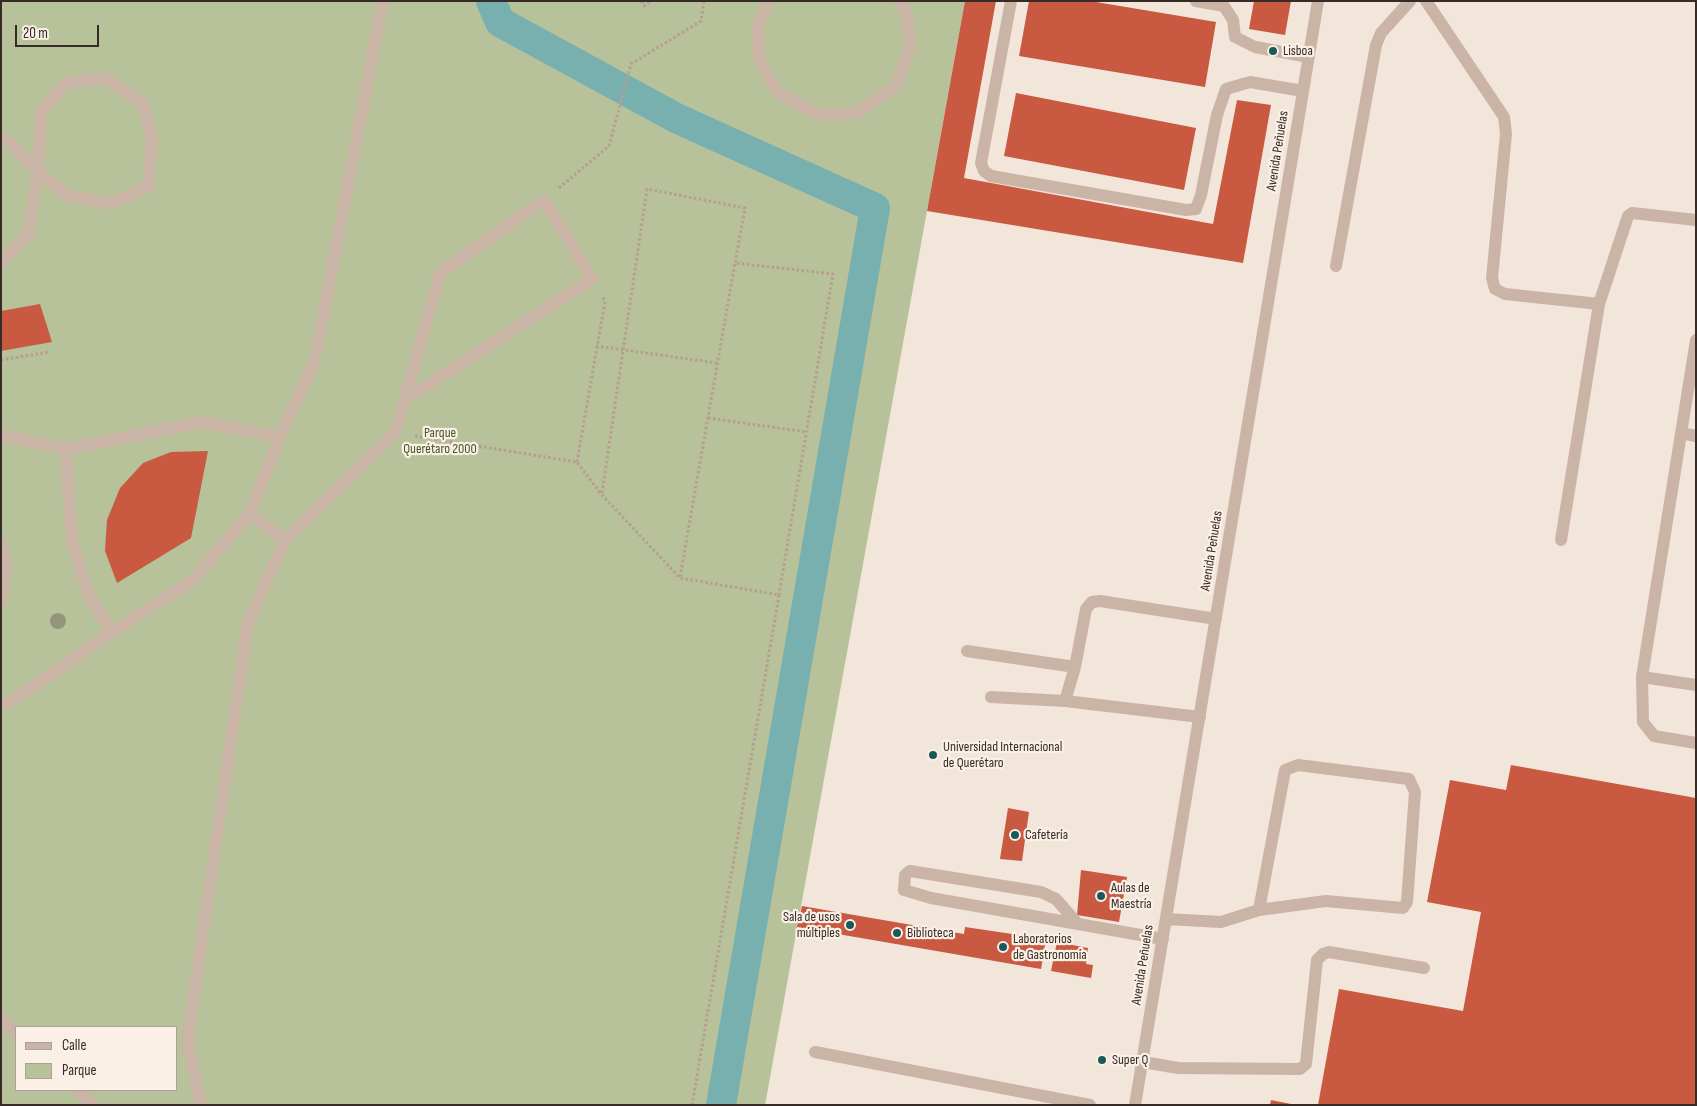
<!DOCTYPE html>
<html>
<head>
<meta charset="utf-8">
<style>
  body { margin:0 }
  #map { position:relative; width:1697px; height:1106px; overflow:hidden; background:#f2e5da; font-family:"Sofia Sans Condensed",sans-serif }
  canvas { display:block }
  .frame { position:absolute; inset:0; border:2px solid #362b27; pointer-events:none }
  .legend { position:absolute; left:15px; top:1026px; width:162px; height:65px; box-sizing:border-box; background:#faf0e6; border:1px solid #aca19a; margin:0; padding:6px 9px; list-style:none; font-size:15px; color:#362b27 }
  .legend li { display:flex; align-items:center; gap:10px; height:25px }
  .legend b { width:25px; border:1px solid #aca19a }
  .scale { position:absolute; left:15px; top:25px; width:84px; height:22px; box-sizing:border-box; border:2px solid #362b27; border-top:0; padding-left:6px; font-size:15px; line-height:18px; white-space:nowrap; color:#362b27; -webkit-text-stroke:4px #faf0e6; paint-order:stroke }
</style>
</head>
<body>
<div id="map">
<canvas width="1697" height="1106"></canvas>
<div class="frame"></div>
<ul class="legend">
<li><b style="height:6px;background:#cab4a6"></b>Calle</li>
<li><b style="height:14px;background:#b7c19a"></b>Parque</li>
</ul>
<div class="scale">20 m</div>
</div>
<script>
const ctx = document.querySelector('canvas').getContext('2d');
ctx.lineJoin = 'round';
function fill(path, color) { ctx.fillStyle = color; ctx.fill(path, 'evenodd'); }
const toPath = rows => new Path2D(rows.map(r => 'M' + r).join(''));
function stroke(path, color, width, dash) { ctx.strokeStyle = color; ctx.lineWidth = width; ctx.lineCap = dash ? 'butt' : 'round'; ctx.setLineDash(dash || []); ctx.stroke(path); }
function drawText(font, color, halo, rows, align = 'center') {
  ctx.font = font + ' "Sofia Sans Condensed",sans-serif'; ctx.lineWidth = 4.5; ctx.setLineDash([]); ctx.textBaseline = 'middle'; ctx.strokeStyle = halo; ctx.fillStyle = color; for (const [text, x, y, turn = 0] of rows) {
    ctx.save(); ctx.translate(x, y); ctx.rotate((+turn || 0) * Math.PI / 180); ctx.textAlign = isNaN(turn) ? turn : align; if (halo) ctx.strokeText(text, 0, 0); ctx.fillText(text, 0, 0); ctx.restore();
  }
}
fill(toPath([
  [1,1,965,1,765,1105,1,1105],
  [16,1027,176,1027,176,1090,16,1090]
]), '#b7c19a');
stroke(toPath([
  [491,1,500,22,676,118,875,208,721,1105]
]), '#78b0af', 30);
fill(toPath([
  [965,1,996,1,964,178,1213,224,1237,100,1271,105,1243,263,927,211],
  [1029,1,1090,1,1216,22,1205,87,1019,56],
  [1254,1,1291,1,1285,35,1249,29],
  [1016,93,1196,128,1184,190,1004,156],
  [40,304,52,342,1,351,1,311],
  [208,451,191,538,117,583,105,551,107,520,120,488,143,463,171,452],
  [1511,765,1696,798,1696,1105,1318,1105,1339,989,1463,1011,1481,912,1427,902,1450,780,1506,790],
  [1008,808,1029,812,1022,861,1000,859],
  [1081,870,1127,877,1119,922,1077,915],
  [802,906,964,934,965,927,1046,939,1041,969,797,927],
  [1057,942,1088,948,1086,964,1093,965,1091,978,1051,971],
  [1271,1100,1291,1104,1290,1105,1270,1105]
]), '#c95a41');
stroke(toPath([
  [641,1,644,6,651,1],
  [559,188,609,146,631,64,701,21,704,1],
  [596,346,717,363],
  [1,360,49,352],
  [708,418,806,432],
  [415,436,577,462,601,494,680,578,779,595,692,1105],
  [577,462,605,301,602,296],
  [602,493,647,189,745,208,735,263,833,274,779,595],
  [680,577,735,263]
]), '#b69e90', 3, [2.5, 2.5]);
stroke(toPath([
  [768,1,758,25,759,59,777,92,819,115,857,113,897,85,911,43,905,9,899,1],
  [1011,1,981,163,984,171,991,176,1186,210,1196,209,1201,195,1217,115,1226,89,1250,82,1303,91],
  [1196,1,1224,6,1233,20,1235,37,1255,47,1309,57],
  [1426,1,1504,117,1506,134,1492,278,1495,289,1505,294,1599,304,1628,216,1632,213,1696,220],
  [105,78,143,103,152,140,148,186,110,204,66,195,38,171,41,112,66,83,105,78],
  [1,137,11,143,38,171,28,235,1,262],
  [1336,266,1376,45,1381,33,1410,1],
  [1696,340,1642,677,1643,722,1654,736,1696,743],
  [1681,433,1696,436],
  [1,435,66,449,201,422,280,437,249,514,285,540],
  [280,437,314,363,383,1],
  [66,449,72,542,89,596,112,632],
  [1561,540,1599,304],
  [1,544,6,563,1,602],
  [967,651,1075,667,1086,609,1092,602,1100,601,1216,619],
  [1642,677,1696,685],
  [991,697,1065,701,1075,667],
  [1065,701,1200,717],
  [1,706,15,699,112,632,193,580,249,514],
  [1166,919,1221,922,1259,910,1326,901,1403,908,1407,902,1415,792,1409,779,1298,765,1285,770,1259,910],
  [1077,923,1056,899,1041,892,910,871,905,875,904,890,931,898,1163,939],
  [1,1019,16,1033],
  [815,1052,1090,1105],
  [1143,1062,1178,1068,1300,1069,1306,1064,1317,960,1323,954,1329,952,1424,968],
  [77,1090,93,1105],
  [201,1105,187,1042,248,622,285,540,395,433,440,273,544,200,592,279,407,398],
  [1135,1105,1318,1]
]), '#cab4a6', 12);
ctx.fillStyle = '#949679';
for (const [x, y] of [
  [58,621]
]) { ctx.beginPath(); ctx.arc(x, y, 8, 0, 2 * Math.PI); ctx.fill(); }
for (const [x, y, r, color] of [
  [1273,51,5,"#1b5859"],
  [933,755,5,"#1b5859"],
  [1015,835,5,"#1b5859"],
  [1101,896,5,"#1b5859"],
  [850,925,5,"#1b5859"],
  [897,933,5,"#1b5859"],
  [1003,947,5,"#1b5859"],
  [1102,1060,5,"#1b5859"]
]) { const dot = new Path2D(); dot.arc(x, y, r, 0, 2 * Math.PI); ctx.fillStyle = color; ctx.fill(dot); stroke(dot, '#faf0e6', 2); }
drawText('14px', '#362b27', '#faf0e6', [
  ["Lisboa",1283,51],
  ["Universidad Internacional",943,747],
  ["de Querétaro",943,763],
  ["Cafetería",1025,835],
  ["Aulas de",1111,888],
  ["Maestría",1111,904],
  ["Sala de usos",840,917,"right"],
  ["múltiples",840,933,"right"],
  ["Biblioteca",907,933],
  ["Laboratorios",1013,939],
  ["de Gastronomía",1013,955],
  ["Super Q",1112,1060]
], 'left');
drawText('14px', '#362b27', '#faf0e6', [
  ["Avenida Peñuelas",1278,151,-81],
  ["Avenida Peñuelas",1212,551,-81],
  ["Avenida Peñuelas",1143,965,-81]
]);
drawText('14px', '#48552a', '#faf0e6', [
  ["Parque",440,433],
  ["Querétaro 2000",440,449]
]);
</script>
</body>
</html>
